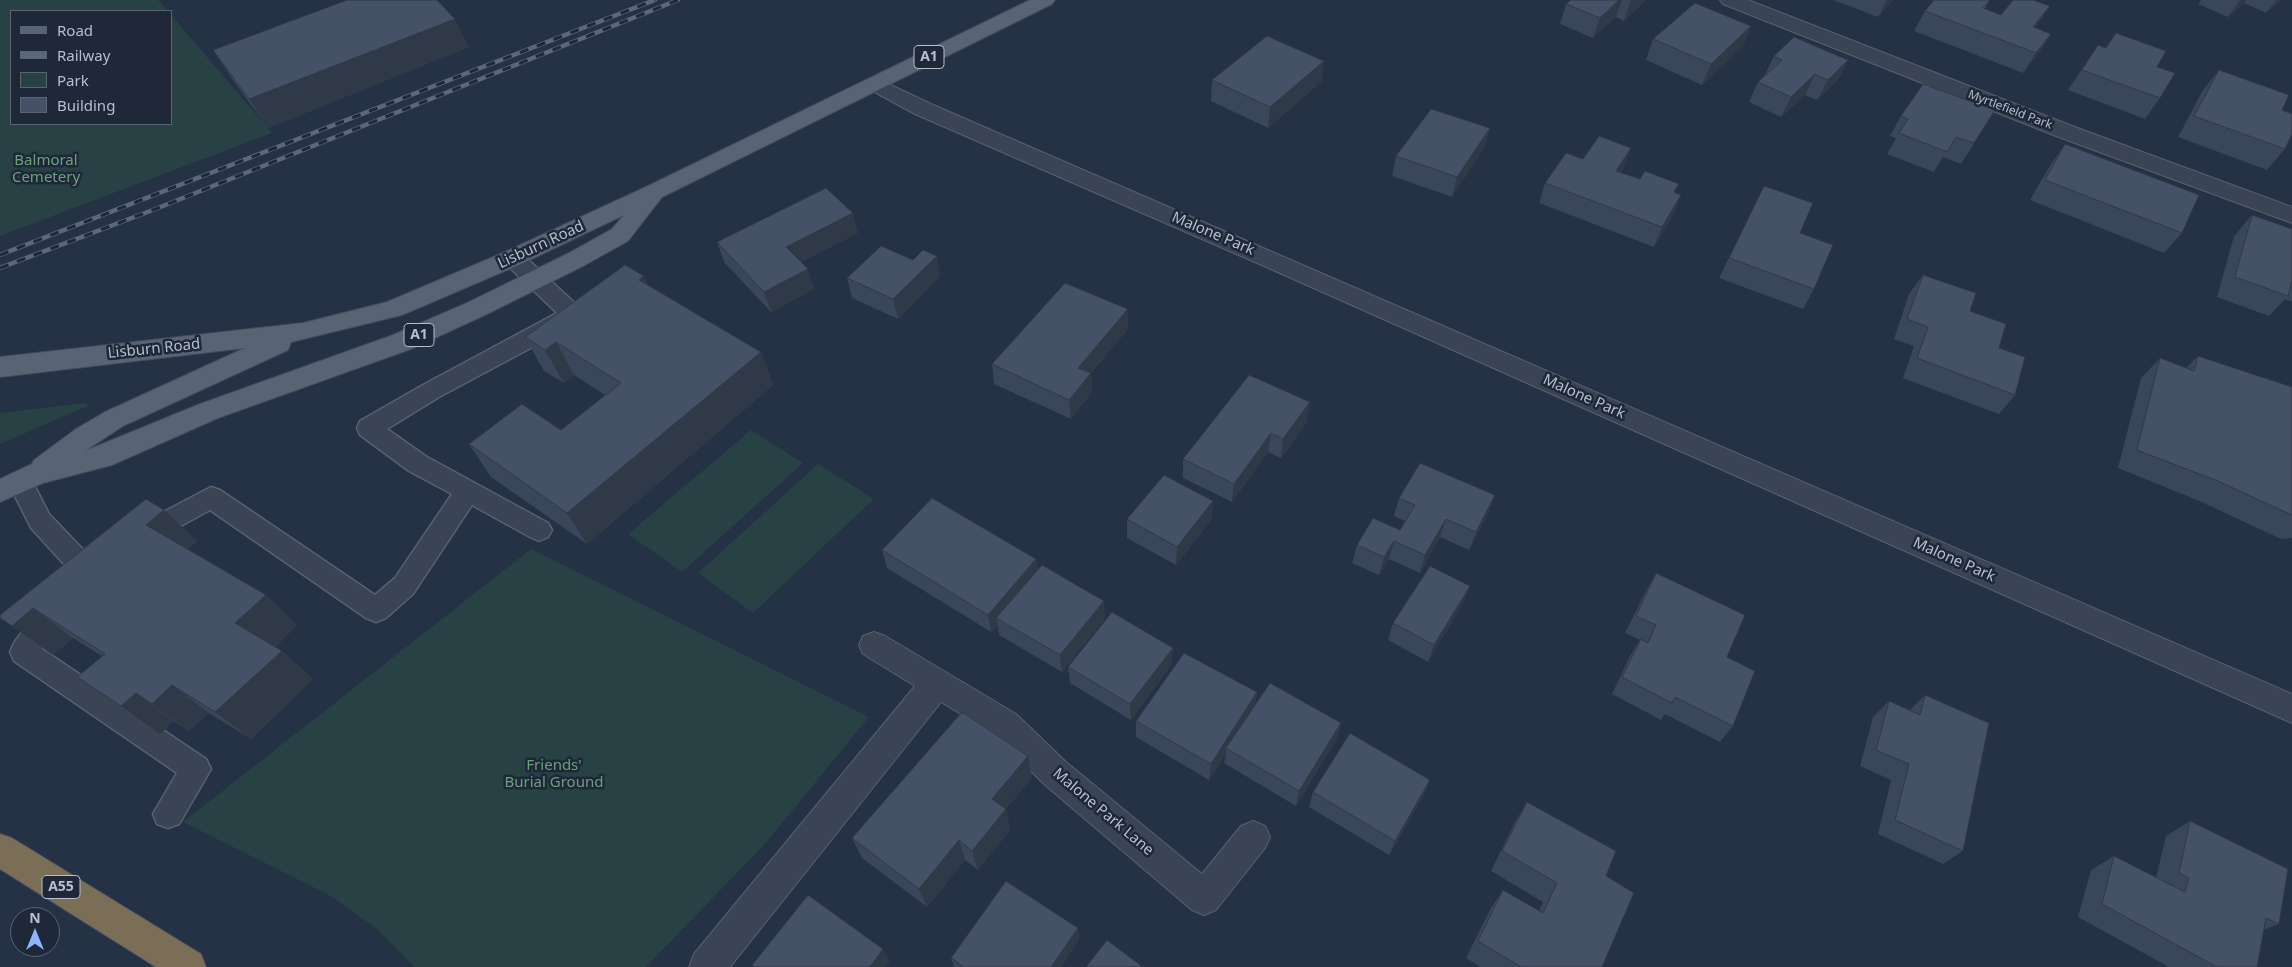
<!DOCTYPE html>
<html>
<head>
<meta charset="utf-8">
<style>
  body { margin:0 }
  #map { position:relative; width:2292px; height:967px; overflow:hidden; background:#253145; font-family:"Noto Sans",sans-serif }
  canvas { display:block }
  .legend { position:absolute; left:10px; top:10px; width:162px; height:115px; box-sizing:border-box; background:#1e2839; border:1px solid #5b6474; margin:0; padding:6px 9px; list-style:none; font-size:15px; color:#b7bfcd }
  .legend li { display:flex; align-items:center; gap:10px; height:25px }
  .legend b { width:25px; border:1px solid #5b6474 }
  .north { position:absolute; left:10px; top:907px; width:50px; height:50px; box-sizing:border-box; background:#1e2839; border:1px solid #5b6474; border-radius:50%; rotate:0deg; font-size:14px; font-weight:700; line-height:20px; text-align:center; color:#b7bfcd }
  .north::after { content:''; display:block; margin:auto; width:18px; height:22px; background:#8bb3ff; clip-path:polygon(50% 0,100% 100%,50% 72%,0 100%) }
</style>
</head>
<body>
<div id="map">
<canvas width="2292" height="967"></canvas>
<ul class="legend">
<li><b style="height:6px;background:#586374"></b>Road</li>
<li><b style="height:6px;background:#5c677b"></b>Railway</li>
<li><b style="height:14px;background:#274145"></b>Park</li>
<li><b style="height:14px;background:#445167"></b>Building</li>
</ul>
<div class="north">N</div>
</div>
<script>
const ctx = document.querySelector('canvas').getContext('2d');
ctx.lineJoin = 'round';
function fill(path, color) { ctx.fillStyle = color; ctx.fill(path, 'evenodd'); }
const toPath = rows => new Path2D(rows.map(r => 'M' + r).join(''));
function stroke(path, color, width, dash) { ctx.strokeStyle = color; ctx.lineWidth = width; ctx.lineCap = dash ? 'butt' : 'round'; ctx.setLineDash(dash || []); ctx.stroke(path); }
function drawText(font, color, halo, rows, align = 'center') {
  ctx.font = font + ' "Noto Sans",sans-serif'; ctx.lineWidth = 5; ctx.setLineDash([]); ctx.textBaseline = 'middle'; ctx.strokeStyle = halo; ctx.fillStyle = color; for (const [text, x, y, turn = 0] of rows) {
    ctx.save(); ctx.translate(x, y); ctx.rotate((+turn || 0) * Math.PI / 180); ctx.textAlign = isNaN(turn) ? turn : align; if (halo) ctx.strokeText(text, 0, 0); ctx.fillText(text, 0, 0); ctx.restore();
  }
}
fill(toPath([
  [0,0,158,0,168,11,11,11,11,124,171,124,171,15,272,133,0,236],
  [84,403,90,405,0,444,0,413],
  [751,430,803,463,682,572,628,534],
  [818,464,874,499,753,613,698,573],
  [531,549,869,717,765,844,646,967,414,967,376,928,329,895,183,822]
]), '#274145');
const lane = toPath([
  [513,251,521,253,581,309,584,315,581,321,439,397,387,429,427,457,548,523,552,530,548,537,539,541,530,537,472,505,413,594,386,618,376,622,366,618,210,510,153,541,144,545,135,541,131,534,135,527,211,487,220,490,375,595,395,578,452,494,409,471,360,435,357,428,360,421,423,385,557,313,505,263,502,258,505,253,513,251],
  [20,472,29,475,49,514,92,559,96,567,92,575,83,578,74,575,31,528,8,482,11,475,20,472],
  [52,601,62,605,65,613,42,649,206,759,211,769,179,824,168,828,157,824,153,814,177,773,14,661,10,652,14,643,42,605,52,601]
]);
const street = toPath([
  [1720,0,1748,0,2072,126,2292,207,2292,223,2056,136,1723,4,1720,0],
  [876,78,931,104,2292,694,2292,723,1264,266,915,114,869,89,866,84,869,79,876,78],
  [874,632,885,636,1016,714,1066,762,1202,874,1241,826,1253,821,1265,826,1270,837,1265,848,1216,910,1204,915,1192,910,1044,784,994,734,941,702,730,967,689,967,694,954,915,686,863,654,859,645,863,636,874,632]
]);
const primary = toPath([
  [1030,0,1055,0,1052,4,662,197,628,241,585,265,485,315,411,349,218,418,112,465,43,483,0,502,0,479,32,464,34,460,76,429,105,412,245,348,0,377,0,357,303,323,387,302,505,252,648,186,1030,0],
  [624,215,612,229,569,253,467,303,393,335,200,404,85,451,123,426,288,350,291,342,402,315,521,264,624,215]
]);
const highway = toPath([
  [0,834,12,838,201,954,206,967,156,967,0,869,0,834]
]);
stroke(lane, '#586171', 3);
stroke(street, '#586171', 2);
stroke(primary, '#434c5d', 2);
stroke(highway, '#444e5e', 2);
fill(lane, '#3a4454');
fill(street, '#3a4454');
fill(primary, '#586374');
fill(highway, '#7a6e56');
const rail = toPath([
  [0,255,655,0],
  [0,268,153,210,678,0]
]);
stroke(rail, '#5c677b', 4.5);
stroke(rail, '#1e2839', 3, [9]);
fill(toPath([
  [1571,0,1645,0,1644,2,1624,21,1616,17,1593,38,1560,24,1566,4],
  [1833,0,1893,0,1878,17],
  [1990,0,1985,9,2051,34,2038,54,2023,73,1914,31,1925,11],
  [2201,0,2281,0,2266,13,2244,3,2228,17,2198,4],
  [1751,26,1743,46,1702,85,1646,60,1653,39],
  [2116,33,2157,67,2160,98,2145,119,2068,90,2098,45,2105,48],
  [469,47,268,128,232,79,213,50],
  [1774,56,1848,60,1838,80,1817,100,1805,95,1781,117,1749,102,1758,82,1765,75],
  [2219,70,2282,110,2285,149,2267,170,2178,137,2203,90],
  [1212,80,1322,81,1268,128,1211,101],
  [1995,110,1961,164,1943,157,1934,172,1887,154,1896,138,1890,136,1901,116],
  [1490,128,1484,148,1452,197,1392,176,1396,156],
  [2065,144,2182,233,2164,253,2030,200,2051,164],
  [1583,159,1624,168,1621,173,1681,195,1673,215,1654,247,1539,203,1545,183],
  [1764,186,1800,233,1814,289,1803,309,1719,278],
  [2252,215,2292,229,2292,302,2285,299,2269,316,2217,297,2234,236],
  [858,233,801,262,808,269,814,289,771,312,724,262,717,242],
  [1923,275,1970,311,1999,348,2015,395,1999,414,1903,378,1914,346,1894,339,1909,294],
  [644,276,648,285,761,352,773,385,587,544,491,477,469,444,561,430,605,395,574,375,564,383,544,371,525,337],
  [940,276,898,319,852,298,847,278],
  [1128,329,1091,373,1092,392,1071,419,994,384,992,364],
  [2198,356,2292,387,2292,538,2281,539,2197,500,2118,468,2141,378,2160,358,2186,368],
  [1307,422,1281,458,1268,452,1232,502,1183,478,1183,459],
  [1399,498,1488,514,1469,550,1440,537,1420,573,1389,559,1379,575,1352,563,1357,545,1400,530,1405,521,1394,516],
  [164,510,197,541,188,549,266,595,297,625,275,647,282,651,313,679,251,739,209,713,189,731,174,721,160,734,117,705,77,677,102,656,73,638,53,655,0,618],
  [1127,519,1212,519,1176,565,1127,538],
  [882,550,1036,559,1038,570,1105,618,1062,672,999,635,998,625,991,632,887,568],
  [1656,573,1727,657,1733,726,1720,742,1665,714,1661,720,1612,694,1630,656,1640,640,1625,633,1646,591],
  [1470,586,1463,603,1428,662,1388,640,1393,623],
  [1172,664,1131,720,1070,683,1068,667],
  [1257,692,1255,705,1341,723,1337,739,1296,806,1224,763,1226,754,1209,780,1136,737,1136,721],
  [1925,695,1963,851,1943,864,1878,834,1891,780,1860,766,1873,717,1889,701,1910,710],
  [1028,756,1032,778,1006,809,1010,830,978,870,965,860,927,907,862,858,852,838],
  [1430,780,1424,795,1389,855,1309,807,1313,792],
  [1527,802,1606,876,1602,967,1481,967,1466,958,1491,908,1503,890,1539,911,1543,902,1491,871,1515,822],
  [2190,821,2279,924,2264,930,2257,967,2169,967,2078,917,2091,870,2114,856,2156,878,2166,836],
  [1078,928,1079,940,1061,967,954,967,951,958]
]), '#3a4659');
fill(toPath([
  [1619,0,1622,0,1616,17,1593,38,1600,18],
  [1631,0,1645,0,1644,2,1624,21],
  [1887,0,1893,0,1878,17],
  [2240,0,2246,0,2244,3,2228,17],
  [2276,0,2281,0,2266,13],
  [2050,6,2037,26,2021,48,2033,27],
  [455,19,469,47,268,128,249,99],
  [1751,26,1743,46,1702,85,1711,64],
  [2051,34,2038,54,2023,73,2036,53],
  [1848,60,1838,80,1817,100,1828,80],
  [1324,61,1322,81,1268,128,1270,107],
  [1815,74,1805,95,1781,117,1791,97],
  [1490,128,1484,148,1452,197,1457,177],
  [1631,148,1624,168,1609,191,1616,171],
  [1681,195,1673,215,1654,247,1662,227],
  [853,213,858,233,792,267,786,247],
  [937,256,940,276,898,319,893,299],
  [808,269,814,289,771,312,764,292],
  [644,276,659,310,639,280],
  [1128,309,1128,329,1091,373,1092,392,1071,419,1069,400,1078,368],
  [556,342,574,375,564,383,545,350],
  [761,352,773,385,587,544,567,513],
  [1310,402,1307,422,1281,458,1283,439],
  [1271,433,1268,452,1232,502,1234,484],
  [1495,495,1488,514,1469,550,1476,532],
  [1213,501,1212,519,1176,565,1177,547],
  [164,510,197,541,180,556,146,525],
  [1446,519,1440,537,1420,573,1425,555],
  [1394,541,1389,559,1379,575,1384,557],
  [1036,559,1039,577,996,618,998,625,991,632,988,615],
  [1470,586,1463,603,1428,662,1434,645],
  [266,595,297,625,268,653,235,623],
  [1104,601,1105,618,1062,672,1060,655],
  [33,608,73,638,53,655,12,626],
  [1173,648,1172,664,1131,720,1130,704],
  [282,651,313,679,251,739,215,712],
  [172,685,209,713,189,731,152,704],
  [1257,692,1254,709,1226,748,1226,754,1209,780,1211,764],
  [136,693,174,721,160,734,121,706],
  [1341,723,1337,739,1296,806,1299,791],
  [1028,756,1032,778,1006,809,1010,830,978,870,972,851,992,799],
  [1430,780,1424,795,1389,855,1395,841],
  [959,840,965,860,927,907,919,889],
  [1078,928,1079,940,1061,967,1051,967],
  [883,949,890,961,885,967,870,967]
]), '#303948');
const building = toPath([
  [347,0,437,0,455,19,249,99,213,50,347,0],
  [1571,0,1619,0,1600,18,1566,4,1571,0],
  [1934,0,1990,0,1983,8,2001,15,2013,0,2033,0,2050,6,2033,27,2051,34,2036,53,1925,11,1934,0],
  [1695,3,1751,26,1711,64,1653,39,1695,3],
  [2116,33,2166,51,2157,67,2175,73,2160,98,2082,70,2098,45,2106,48,2116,33],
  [1267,36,1324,61,1270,107,1212,80,1267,36],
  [1794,37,1848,60,1828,80,1815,74,1791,97,1758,82,1782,60,1774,56,1794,37],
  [2219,70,2289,95,2282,110,2292,114,2292,134,2285,149,2194,116,2219,70],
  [1923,84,1995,110,1974,143,1956,137,1947,152,1899,133,1908,119,1901,116,1923,84],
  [1431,109,1490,128,1457,177,1396,156,1431,109],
  [1599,136,1631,148,1616,171,1640,179,1645,171,1679,184,1674,192,1681,195,1662,227,1545,183,1566,153,1583,159,1599,136],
  [2065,144,2199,195,2182,233,2045,180,2065,144],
  [1764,186,1813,203,1800,233,1833,245,1814,289,1729,258,1764,186],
  [826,188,853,213,786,247,808,269,764,292,717,242,826,188],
  [2252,215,2292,229,2292,280,2288,296,2235,277,2252,215],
  [881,246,913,260,923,250,937,256,893,299,847,278,881,246],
  [625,265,644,276,639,280,761,352,567,513,469,444,522,404,561,430,621,383,556,342,545,350,525,337,625,265],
  [1923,275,1976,293,1970,311,2006,324,1999,348,2025,357,2015,395,1917,358,1928,327,1907,319,1923,275],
  [1065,283,1128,309,1078,368,1091,373,1069,400,992,364,1065,283],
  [2198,356,2292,387,2292,515,2218,481,2137,450,2160,358,2194,371,2198,356],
  [1249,375,1310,402,1283,439,1271,433,1234,484,1183,459,1249,375],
  [1420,463,1495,495,1476,532,1446,519,1425,555,1394,541,1384,557,1357,545,1373,518,1400,530,1415,505,1399,498,1420,463],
  [1164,475,1213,501,1177,547,1127,519,1164,475],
  [932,498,1036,559,988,615,882,550,932,498],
  [146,499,164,510,146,525,266,595,235,623,282,651,215,712,172,685,152,704,136,693,121,706,77,677,105,654,33,608,12,626,0,618,0,615,146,499],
  [1042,565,1104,601,1060,655,996,618,1042,565],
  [1430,566,1470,586,1434,645,1393,623,1430,566],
  [1656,573,1745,615,1727,657,1755,671,1733,726,1675,697,1672,703,1622,677,1641,639,1648,643,1656,625,1636,616,1656,573],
  [1112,612,1173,648,1130,704,1068,667,1112,612],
  [1184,653,1257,692,1211,764,1136,721,1184,653],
  [1270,683,1341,723,1299,791,1226,748,1270,683],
  [1925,695,1989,723,1963,851,1895,820,1909,764,1876,750,1889,701,1920,715,1925,695],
  [962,712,1028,756,992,799,1006,809,972,851,959,840,919,889,852,838,962,712],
  [1350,733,1430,780,1395,841,1313,792,1350,733],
  [1527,802,1616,851,1606,876,1634,893,1602,967,1521,967,1478,941,1503,890,1543,913,1557,883,1502,851,1527,802],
  [2190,821,2288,869,2279,924,2266,918,2257,967,2217,967,2102,904,2114,856,2185,892,2189,878,2179,873,2190,821],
  [1006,881,1078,928,1051,967,964,967,951,958,1006,881],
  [808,895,883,949,870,967,754,967,752,965,808,895],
  [1107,940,1143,967,1086,967,1107,940]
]);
fill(building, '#445167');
stroke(building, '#303948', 1);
drawText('12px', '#b7bfcd', '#1e2839', [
  ["Myrtlefield Park",2010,110,21]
]);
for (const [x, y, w] of [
  [929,57,30],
  [419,335,30],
  [61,887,38]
]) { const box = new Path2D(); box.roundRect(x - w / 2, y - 11.5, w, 23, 4); ctx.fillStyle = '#1e2839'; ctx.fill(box); stroke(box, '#b7bfcd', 1); }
drawText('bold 14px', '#b7bfcd', null, [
  ["A1",929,57],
  ["A1",419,335],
  ["A55",61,887]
]);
drawText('15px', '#6da07a', '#1e2839', [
  ["Balmoral",46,161],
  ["Cemetery",46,178],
  ["Friends'",554,766],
  ["Burial Ground",554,783]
]);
drawText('15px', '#b7bfcd', '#1e2839', [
  ["Malone Park",1213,234,23],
  ["Lisburn Road",541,245,-25],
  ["Lisburn Road",154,349,-6],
  ["Malone Park",1584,397,24],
  ["Malone Park",1954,560,24],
  ["Malone Park Lane",1103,812,40]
]);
</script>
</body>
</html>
